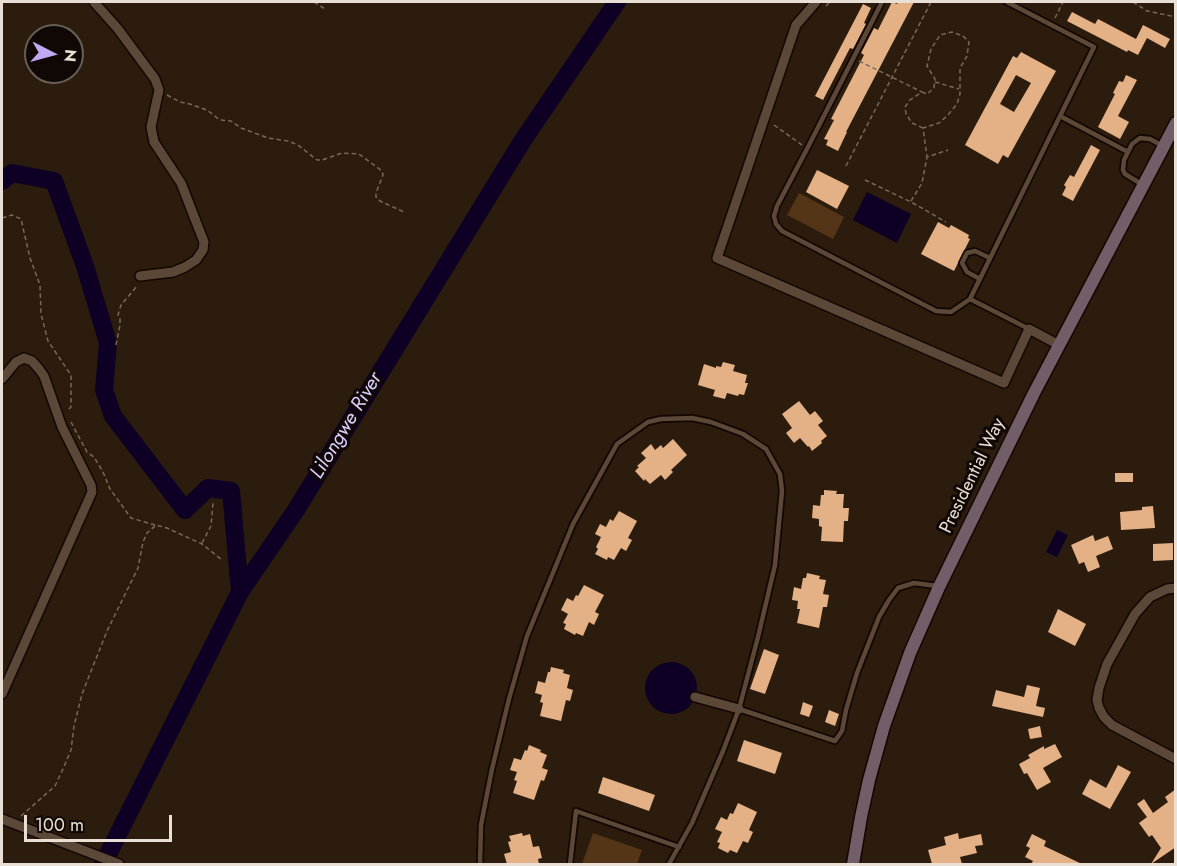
<!DOCTYPE html>
<html>
<head>
<meta charset="utf-8">
<style>
  body { margin:0 }
  #map { position:relative; width:1177px; height:866px; overflow:hidden; background:#2c1c0d; font-family:Jost,sans-serif }
  canvas { display:block }
  .frame { position:absolute; inset:0; border:3px solid #eadfd5; pointer-events:none }
  .north { position:absolute; left:24px; top:24px; width:60px; height:60px; box-sizing:border-box; background:#0f0804; border:2px solid #675e58; border-radius:50%; rotate:96deg; font-size:16px; font-weight:700; line-height:24px; text-align:center; color:#eadfd5 }
  .north::after { content:''; display:block; margin:auto; width:21px; height:27px; background:#c0a8f4; clip-path:polygon(50% 0,100% 100%,50% 72%,0 100%) }
  .scale { position:absolute; left:24px; top:815px; width:148px; height:27px; box-sizing:border-box; border:3px solid #eadfd5; border-top:0; padding-left:8px; font-size:18px; line-height:21px; white-space:nowrap; color:#eadfd5; -webkit-text-stroke:4px #0f0804; paint-order:stroke }
</style>
</head>
<body>
<div id="map">
<canvas width="1177" height="866"></canvas>
<div class="frame"></div>
<div class="north">N</div>
<div class="scale">100 m</div>
</div>
<script>
const ctx = document.querySelector('canvas').getContext('2d');
ctx.lineJoin = 'round';
function fill(path, color) { ctx.fillStyle = color; ctx.fill(path, 'evenodd'); }
const toPath = rows => new Path2D(rows.map(r => 'M' + r).join(''));
function stroke(path, color, width, dash) { ctx.strokeStyle = color; ctx.lineWidth = width; ctx.lineCap = dash ? 'butt' : 'round'; ctx.setLineDash(dash || []); ctx.stroke(path); }
function drawText(font, color, halo, rows, align = 'center') {
  ctx.font = font + ' Jost,sans-serif'; ctx.lineWidth = 6; ctx.setLineDash([]); ctx.textBaseline = 'middle'; ctx.strokeStyle = halo; ctx.fillStyle = color; for (const [text, x, y, turn = 0] of rows) {
    ctx.save(); ctx.translate(x, y); ctx.rotate((+turn || 0) * Math.PI / 180); ctx.textAlign = isNaN(turn) ? turn : align; if (halo) ctx.strokeText(text, 0, 0); ctx.fillText(text, 0, 0); ctx.restore();
  }
}
fill(toPath([
  [799,193,844,217,833,239,787,215],
  [593,833,642,850,637,864,582,864]
]), '#553518');
fill(toPath([
  [867,192,911,214,897,243,853,220],
  [1057,530,1068,535,1057,557,1046,552],
  '645 688a26 26 0 1 1 52 0a26 26 0 1 1-52 0Z'
]), '#0e0025');
stroke(toPath([
  [2,181,12,173,54,181,85,266,108,343,104,390,113,416,185,510,208,488,231,491,240,592],
  [103,864,240,592,296,510,523,140,617,2]
]), '#0e0025', 18);
fill(toPath([
  [892,2,897,4,898,2,914,2,846,132,847,132,838,151,826,145,828,140,824,139,834,120,831,119,864,55,861,53,874,28,878,30],
  [863,4,871,8,864,23,866,24,853,49,850,48,823,100,815,96],
  [1072,12,1095,24,1098,19,1136,39,1143,25,1170,39,1165,48,1147,38,1138,55,1128,50,1127,52,1067,21],
  [1021,52,1056,71,1008,158,1003,155,998,164,965,145,1013,56,1017,58],
  [1016,75,1031,83,1014,112,1000,104],
  [1126,75,1137,80,1118,116,1129,122,1120,139,1098,127,1115,94,1113,93,1119,81,1123,82],
  [1091,145,1100,150,1073,201,1062,195,1066,187,1064,185,1070,175,1074,177],
  [817,170,849,186,837,209,806,192],
  [938,222,949,228,951,225,969,235,968,238,970,239,954,271,921,254],
  [723,362,735,365,733,371,747,375,745,383,748,383,744,395,739,394,738,396,727,393,725,399,713,396,715,390,698,385,704,364,716,368,716,366,721,367],
  [799,401,810,415,815,411,823,421,818,425,827,436,821,441,822,443,812,451,809,446,808,447,800,438,794,443,786,433,792,428,782,414],
  [673,439,687,455,671,470,673,472,665,480,661,475,650,484,645,479,644,481,635,471,639,467,637,466,646,458,641,453,651,444,655,450,661,445,663,448],
  [1115,473,1133,473,1133,482,1115,482],
  [824,490,837,491,836,494,844,494,843,508,849,508,848,521,844,521,843,542,821,541,822,527,819,526,819,519,812,518,813,505,820,506,821,495,824,495],
  [1153,506,1155,528,1121,530,1120,512,1142,510,1142,507],
  [619,511,637,521,628,538,632,540,626,551,621,548,614,560,608,557,607,560,595,554,598,549,596,547,601,537,595,534,600,524,606,527,610,519,613,521],
  [1093,535,1095,541,1108,536,1113,549,1096,556,1100,567,1088,572,1084,562,1079,564,1071,545],
  [1173,543,1173,560,1153,561,1153,544],
  [807,573,820,576,819,579,826,580,823,594,829,595,827,607,823,607,819,628,797,623,800,609,797,609,798,601,792,600,794,587,801,589,803,578,806,578],
  [584,585,604,595,595,612,599,614,594,625,589,622,583,636,576,633,575,635,564,629,566,624,563,623,568,614,561,610,567,598,573,601,576,595,578,596],
  [1058,609,1086,624,1075,646,1048,632],
  [764,649,779,655,765,694,750,689],
  [551,667,564,670,563,673,570,675,567,688,573,690,570,701,566,700,561,721,540,716,543,703,540,702,542,695,535,693,538,681,545,683,548,672,550,672],
  [1027,685,1040,688,1036,706,1045,708,1043,717,992,706,996,690,1024,697],
  [803,702,813,706,809,717,800,714],
  [829,710,839,714,835,726,825,722],
  [1040,726,1042,737,1030,739,1028,729],
  [744,740,782,753,775,774,737,761],
  [1055,744,1062,757,1043,768,1051,782,1037,790,1027,773,1024,774,1019,764,1030,758,1028,755,1044,746,1044,749],
  [529,745,541,750,540,752,547,755,542,768,548,770,544,781,541,780,534,800,513,793,517,781,514,780,517,772,510,770,514,758,521,760,525,750,527,751],
  [1118,765,1131,772,1110,809,1082,794,1090,779,1106,788],
  [603,777,655,795,649,811,598,793],
  [1176,789,1176,847,1151,864,1161,848,1152,835,1149,837,1139,823,1147,817,1137,804,1144,799,1153,813,1168,802,1165,797],
  [738,803,757,812,749,830,753,832,748,843,743,841,737,853,730,850,728,853,718,848,720,843,717,842,722,832,715,829,721,817,727,820,730,813,733,814],
  [522,833,523,836,530,834,533,847,539,846,542,858,538,859,539,864,507,864,504,854,511,852,508,842,511,841,509,836],
  [958,833,959,839,981,834,983,845,975,846,977,853,960,857,962,864,932,864,928,850,946,845,944,837],
  [1032,834,1046,841,1044,846,1082,864,1031,864,1033,861,1025,857,1030,848,1026,846]
]), '#e4b085');
const service = toPath([
  [882,2,807,149,777,206,774,216,776,224,782,231,936,311,951,312,970,299,1094,47,1007,2],
  [1060,116,1128,152],
  [1143,185,1125,174,1123,170,1124,160,1132,144,1140,138,1150,139,1163,146],
  [980,279,967,272,962,263,967,253,975,251,990,258],
  [970,299,1029,329],
  [739,709,835,741,842,731,846,710,857,673,879,617,889,600,898,588,914,583,937,586],
  [480,864,481,825,492,769,509,699,527,636,573,524,617,444,648,422,661,419,692,418,711,422,743,434,766,449,780,474,782,491,775,565,758,637,739,709,723,751,692,823,669,864],
  [570,864,576,811,679,847]
]);
const minor = toPath([
  [94,2,118,29,155,79,159,90,151,127,154,142,181,183,204,242,203,250,196,260,185,267,173,272,140,276],
  [816,2,796,25,717,258,1004,383,1029,329,1059,345],
  [2,379,16,362,24,358,32,361,39,369,44,376,62,427,91,485,92,492,2,694],
  [1176,588,1167,589,1150,597,1135,614,1107,664,1099,688,1097,700,1099,708,1104,717,1112,725,1176,759],
  [695,697,739,709],
  [2,819,119,864]
]);
const secondary = toPath([
  [853,864,861,817,869,780,884,726,910,653,939,587,1034,393,1176,123]
]);
stroke(service, '#140600', 8);
stroke(minor, '#140600', 12);
stroke(secondary, '#140600', 15);
stroke(toPath([
  [314,2,325,9],
  [1133,2,1147,11,1176,17],
  [826,6,830,2],
  [1055,18,1063,2],
  [859,61,922,92],
  [935,82,959,89],
  [167,95,180,102,190,104,207,110,220,120,231,121,241,128,268,138,288,141,298,145,317,160,322,160,342,153,359,154,382,171,383,175,376,193,376,197,380,201,404,212],
  [774,125,802,145],
  [923,128,912,123,906,114,905,107,910,100,922,92,927,94,934,88,935,79,927,66,931,49,940,35,952,32,963,36,969,42,967,56,960,68,960,94,957,104,947,116,939,123,923,128,927,157],
  [846,166,931,2],
  [865,180,911,202,946,222],
  [911,201,922,183,927,157,948,150],
  [2,218,12,215,21,219,30,258,40,285,41,314,48,341,71,375,71,407,67,411],
  [116,345,120,325,120,319,118,315,121,305,137,286],
  [71,422,87,452,94,457,103,472,110,489,131,518,155,525],
  [202,543,211,526,213,503],
  [21,816,55,786,63,769,71,750,74,726,82,694,107,631,138,568,143,542,147,533,156,525,167,528,202,544,222,560]
]), '#77695c', 1.5, [4.5, 3]);
stroke(service, '#5c4839', 4.5);
stroke(minor, '#5c4839', 9);
stroke(secondary, '#725e69', 12);
drawText('18px', '#eadfd5', '#0f0804', [
  ["Presidential Way",973,476,-64]
]);
drawText('italic 20px', '#dbcdfe', '#0f0804', [
  ["Lilongwe River",347,426,-59]
]);
</script>
</body>
</html>
